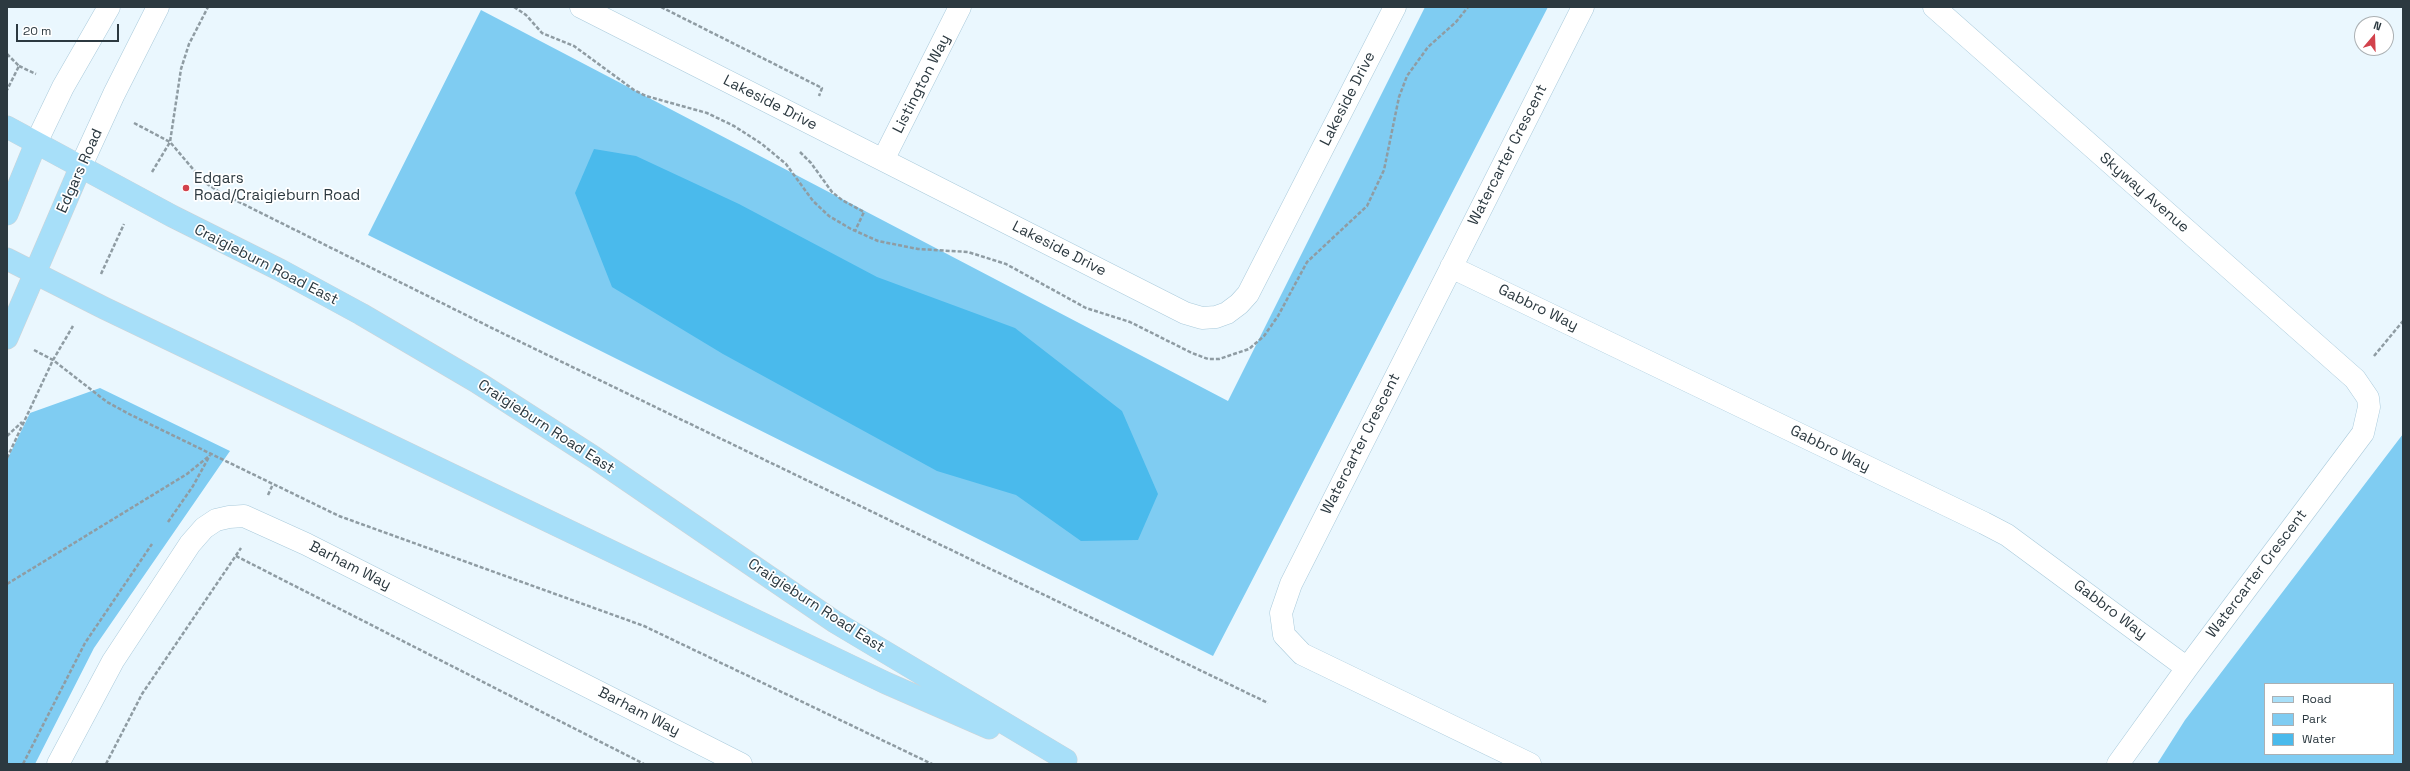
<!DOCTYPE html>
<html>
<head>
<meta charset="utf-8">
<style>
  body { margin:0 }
  #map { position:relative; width:2410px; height:771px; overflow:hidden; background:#eaf7fe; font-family:"Space Grotesk",sans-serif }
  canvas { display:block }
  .frame { position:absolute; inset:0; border:8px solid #2c3940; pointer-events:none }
  .legend { position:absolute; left:2264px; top:683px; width:130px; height:72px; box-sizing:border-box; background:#fff; border:1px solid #abb0b3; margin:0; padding:5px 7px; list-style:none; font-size:12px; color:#2c3940 }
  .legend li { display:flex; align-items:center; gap:8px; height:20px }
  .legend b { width:20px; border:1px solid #abb0b3 }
  .north { position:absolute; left:2354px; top:16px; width:40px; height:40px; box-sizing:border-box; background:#fff; border:1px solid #abb0b3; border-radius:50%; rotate:19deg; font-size:11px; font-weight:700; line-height:16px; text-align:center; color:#2c3940 }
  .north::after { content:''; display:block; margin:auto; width:14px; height:18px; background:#d2424c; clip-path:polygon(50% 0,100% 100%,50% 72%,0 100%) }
  .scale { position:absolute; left:16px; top:24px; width:103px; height:18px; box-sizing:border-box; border:2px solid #2c3940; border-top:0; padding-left:5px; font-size:12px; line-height:14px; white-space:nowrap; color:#2c3940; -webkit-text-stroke:3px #fff; paint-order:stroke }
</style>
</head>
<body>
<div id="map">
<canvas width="2410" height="771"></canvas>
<div class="frame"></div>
<ul class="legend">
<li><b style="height:5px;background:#a7dff9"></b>Road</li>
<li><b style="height:11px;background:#7fccf2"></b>Park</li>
<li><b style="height:11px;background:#4abaec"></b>Water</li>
</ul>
<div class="north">N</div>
<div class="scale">20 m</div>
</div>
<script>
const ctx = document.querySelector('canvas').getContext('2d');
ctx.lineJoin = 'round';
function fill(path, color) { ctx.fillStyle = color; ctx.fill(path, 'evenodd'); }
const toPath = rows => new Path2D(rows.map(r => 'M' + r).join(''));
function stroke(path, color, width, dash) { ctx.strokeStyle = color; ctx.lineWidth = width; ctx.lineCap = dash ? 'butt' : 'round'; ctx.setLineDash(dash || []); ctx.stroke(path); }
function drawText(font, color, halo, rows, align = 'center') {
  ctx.font = font + ' "Space Grotesk",sans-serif'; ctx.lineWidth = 3.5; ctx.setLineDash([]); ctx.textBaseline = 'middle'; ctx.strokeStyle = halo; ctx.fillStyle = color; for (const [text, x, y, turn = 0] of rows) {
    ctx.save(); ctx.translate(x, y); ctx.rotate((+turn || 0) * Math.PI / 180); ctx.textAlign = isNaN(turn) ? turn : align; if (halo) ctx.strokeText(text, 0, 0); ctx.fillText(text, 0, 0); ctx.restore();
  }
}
fill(toPath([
  [1425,7,1548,7,1213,656,368,235,481,10,1228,401],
  [100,388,230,451,94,648,35,764,7,764,7,460,30,413],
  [2403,434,2403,764,2157,764,2185,720],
  [2265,684,2393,684,2393,754,2265,754]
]), '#7fccf2');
fill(toPath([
  [594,149,636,156,739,204,877,277,1015,328,1122,411,1158,494,1138,540,1081,541,1016,495,937,471,723,354,612,287,575,193]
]), '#4abaec');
const minor = toPath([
  [581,7,1185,313,1202,318,1216,317,1227,313,1239,304,1248,294,1395,7],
  [1934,7,2355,379,2368,398,2369,407,2363,433,2187,668,2118,764],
  [36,143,63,87,109,7],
  [883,160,960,7],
  [81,166,114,94,158,7],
  [1451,267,1984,523,2007,535,2187,668],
  [58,764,113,661,190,544,204,528,216,520,229,517,244,516,306,544,741,764],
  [1530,764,1302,654,1284,635,1281,613,1291,584,1583,7]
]);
const major = toPath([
  [7,127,172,216,280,270,361,314,477,382,595,458,835,622,1066,760],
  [7,214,36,143],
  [7,259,104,308,886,683,989,728],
  [7,338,81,166]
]);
stroke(minor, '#a9cadb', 23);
stroke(major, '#d1d3d5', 23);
stroke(toPath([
  [514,7,526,15,542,33,574,46,634,90,646,96,707,113,734,126,762,144,786,164,813,201,829,216,851,229,878,241,918,249,968,252,1006,264,1086,308,1130,322,1192,353,1208,359,1219,359,1249,349,1264,336,1278,316,1307,262,1367,206,1384,170,1399,97,1407,76,1428,47,1456,22,1468,7],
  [661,7,822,88,819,96],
  [7,54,19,66,7,90],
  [19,66,36,74],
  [134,123,170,142,204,182,221,193,502,333,1268,703],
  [800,152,811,163,832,192,842,200,864,212,855,231],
  [152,172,170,142,181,69,189,44,208,7],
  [101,274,124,224],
  [34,350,53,360,107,402,131,415,339,516,644,626,932,764],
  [2374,356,2403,321],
  [7,436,22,422],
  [7,458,53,360,73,326],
  [268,495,273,484],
  [168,522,193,486,210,455],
  [236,556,644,764],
  [7,584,187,474,209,456],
  [23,764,85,643,152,544],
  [106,764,142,694,241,548]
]), '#8f9ca3', 2.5, [4, 2]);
stroke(minor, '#fff', 22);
stroke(major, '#a7dff9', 22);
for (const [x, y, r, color] of [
  [186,188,4,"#d2424c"]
]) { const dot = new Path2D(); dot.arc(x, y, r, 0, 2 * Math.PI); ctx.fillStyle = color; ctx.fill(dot); stroke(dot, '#fff', 1.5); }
drawText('15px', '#2c3940', '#fff', [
  ["Listington Way",922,84,-63],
  ["Lakeside Drive",1348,99,-63],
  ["Lakeside Drive",770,103,27],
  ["Watercarter Crescent",1508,155,-63],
  ["Edgars Road",80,171,-66],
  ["Skyway Avenue",2144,193,41],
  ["Lakeside Drive",1059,249,27],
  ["Craigieburn Road East",266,265,27],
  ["Gabbro Way",1538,308,26],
  ["Craigieburn Road East",546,427,33],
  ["Watercarter Crescent",1361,444,-63],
  ["Gabbro Way",1830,449,26],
  ["Barham Way",350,566,27],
  ["Watercarter Crescent",2257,574,-53],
  ["Craigieburn Road East",816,606,33],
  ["Gabbro Way",2110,610,37],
  ["Barham Way",639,712,27]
]);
drawText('15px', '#2c3940', '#fff', [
  ["Edgars",194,179],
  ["Road/Craigieburn Road",194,196]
], 'left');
</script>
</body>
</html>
